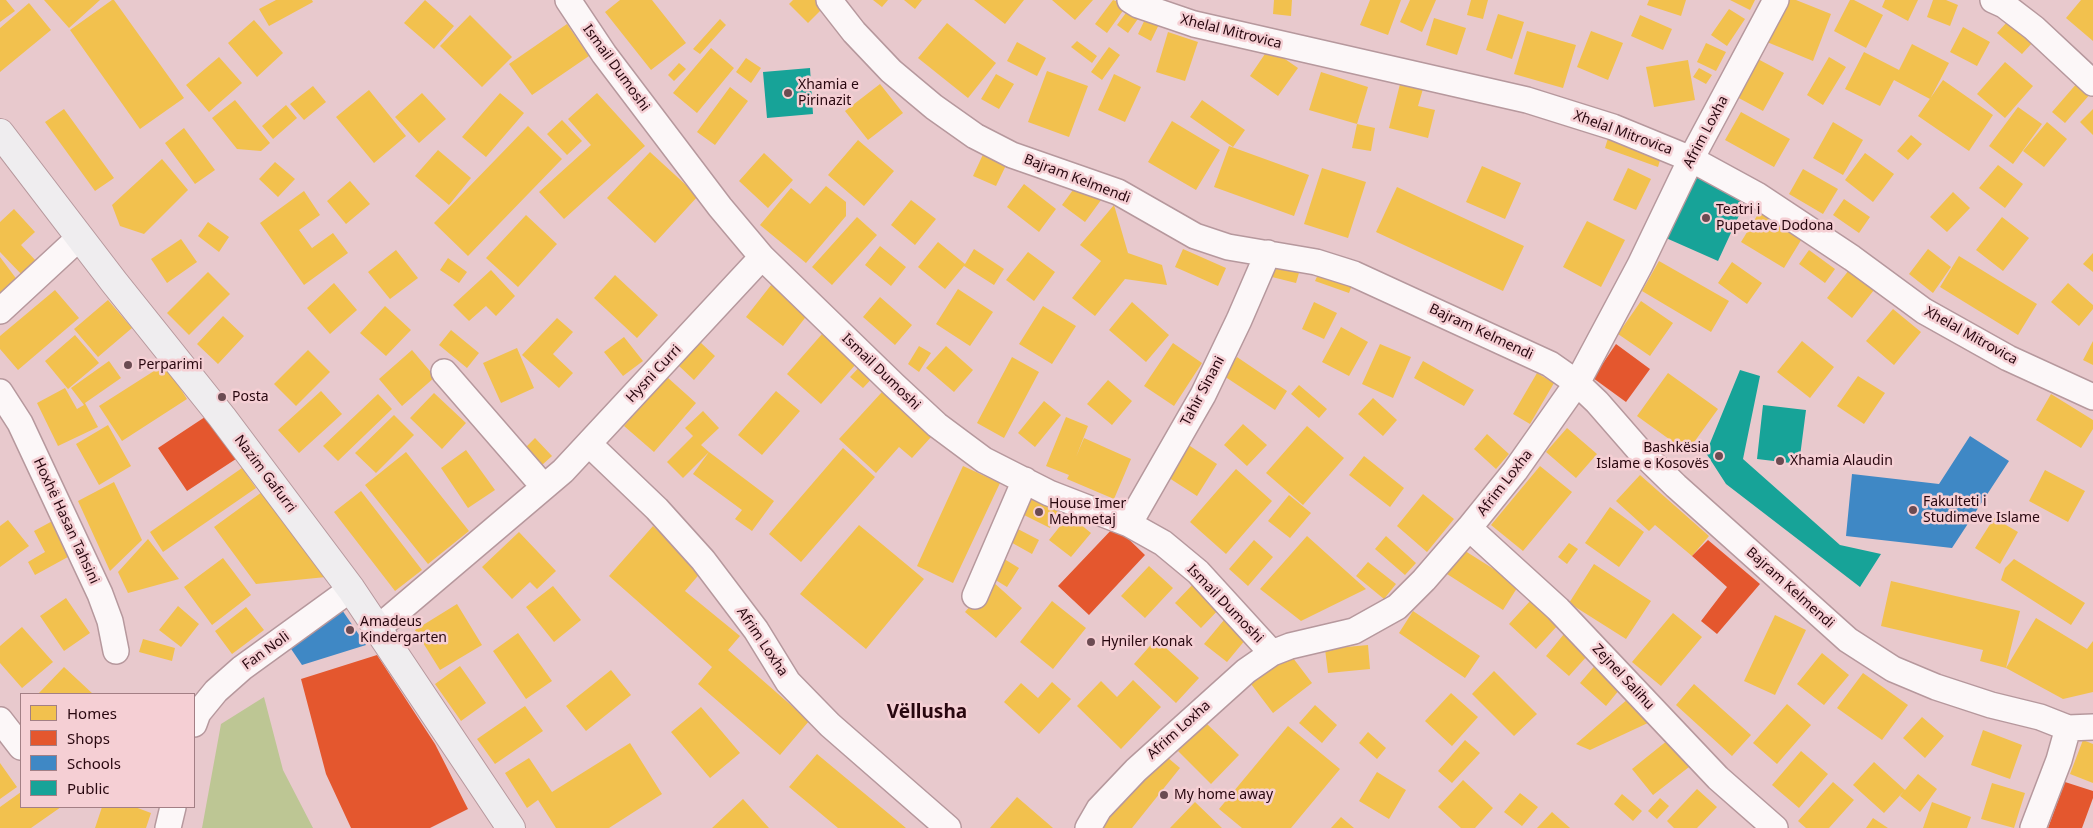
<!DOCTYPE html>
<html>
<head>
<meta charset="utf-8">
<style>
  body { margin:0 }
  #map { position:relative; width:2093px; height:828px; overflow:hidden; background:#e8c9cd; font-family:"Noto Sans",sans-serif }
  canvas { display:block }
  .legend { position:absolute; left:20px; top:693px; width:175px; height:115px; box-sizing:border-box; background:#f5cfd4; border:1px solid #a37f85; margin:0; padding:6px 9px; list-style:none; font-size:15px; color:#28070f }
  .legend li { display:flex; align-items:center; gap:10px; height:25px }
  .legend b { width:25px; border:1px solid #a37f85 }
</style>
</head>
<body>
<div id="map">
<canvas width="2093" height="828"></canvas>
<ul class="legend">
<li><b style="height:14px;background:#f2c14e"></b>Homes</li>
<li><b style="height:14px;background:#e4572e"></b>Shops</li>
<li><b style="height:14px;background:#3f88c5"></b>Schools</li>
<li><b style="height:14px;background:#17a398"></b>Public</li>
</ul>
</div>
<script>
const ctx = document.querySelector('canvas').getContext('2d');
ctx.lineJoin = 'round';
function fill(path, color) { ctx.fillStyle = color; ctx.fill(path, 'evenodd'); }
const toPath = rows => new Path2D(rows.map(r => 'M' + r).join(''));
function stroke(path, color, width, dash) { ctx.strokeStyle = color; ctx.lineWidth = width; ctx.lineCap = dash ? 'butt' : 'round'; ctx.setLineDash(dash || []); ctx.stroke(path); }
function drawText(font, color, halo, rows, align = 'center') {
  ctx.font = font + ' "Noto Sans",sans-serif'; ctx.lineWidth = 5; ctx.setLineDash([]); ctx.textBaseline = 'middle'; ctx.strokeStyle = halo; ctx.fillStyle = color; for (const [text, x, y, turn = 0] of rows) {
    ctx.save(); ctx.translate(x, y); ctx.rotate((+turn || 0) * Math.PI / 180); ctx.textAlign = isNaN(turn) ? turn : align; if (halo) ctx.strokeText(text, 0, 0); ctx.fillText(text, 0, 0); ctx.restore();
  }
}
fill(toPath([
  [264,697,283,770,313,828,202,828,221,724]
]), '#bdc694');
fill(toPath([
  [0,0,6,0,15,11,0,22],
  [44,0,100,0,69,28],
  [112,0,114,0,184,98,140,129,70,30],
  [276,0,312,0,313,2,269,26,259,9],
  [425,0,454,26,434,49,404,23],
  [620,0,652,0,686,43,651,70,605,12],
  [793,0,822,0,827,4,808,23,789,4],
  [873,0,888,0,882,7],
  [904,0,922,0,915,9],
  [974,0,1024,0,1005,24],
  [1052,0,1093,0,1075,20],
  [1113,0,1127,5,1107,33,1095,24],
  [1274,0,1292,0,1291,16,1273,14],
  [1370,0,1401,0,1388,35,1360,25],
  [1410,0,1436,0,1422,32,1400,22],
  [1471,0,1488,0,1483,19,1467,15],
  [1649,0,1686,0,1681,16,1647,5],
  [1730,0,1755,0,1750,10],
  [1784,0,1796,0,1831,14,1813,61,1767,42],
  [1850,0,1854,0,1883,15,1866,48,1834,31],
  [1885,0,1918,0,1908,21,1882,7],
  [1933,0,1946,0,1958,5,1950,26,1927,17],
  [2081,0,2093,0,2093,41,2066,18],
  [29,3,51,30,0,72,0,28],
  [1131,6,1142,13,1128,33,1117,25],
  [1729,9,1745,19,1727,46,1711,35],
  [1149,11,1162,18,1151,41,1138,34],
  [1498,14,1524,22,1512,59,1486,50],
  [470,15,512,57,482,87,440,46],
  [1640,15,1672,29,1663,50,1631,36],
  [1434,18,1466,28,1457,55,1426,45],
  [720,19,726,25,700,54,693,49],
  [254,20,283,53,257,77,228,43],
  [2008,21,2033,42,2022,54,1997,33],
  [947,23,996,63,968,98,918,58],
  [567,24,589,56,532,95,509,64],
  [1963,27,1990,42,1977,66,1950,52],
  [1527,31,1576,45,1563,88,1514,74],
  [1591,31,1623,43,1608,80,1577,67],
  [1168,32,1198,42,1185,81,1156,72],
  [1077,41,1097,56,1092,63,1071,47],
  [1017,42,1046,58,1037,76,1007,61],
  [1706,43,1726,52,1716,71,1697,62],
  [1912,44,1949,63,1930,99,1894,80,1880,106,1845,89,1864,52,1899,70],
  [1109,47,1120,55,1102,80,1091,72],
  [711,48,734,68,697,113,673,93],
  [1269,48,1298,68,1278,96,1250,76],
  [219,57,242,83,209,112,186,85],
  [1829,57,1846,67,1823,105,1807,95],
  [746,58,761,68,751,83,736,72],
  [1756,58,1784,73,1763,111,1735,96],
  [1688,60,1695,100,1654,107,1646,67],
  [2005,62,2033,86,2005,118,1977,94],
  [679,63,686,69,674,81,668,75],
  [1699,68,1712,75,1706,84,1693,77],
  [1047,71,1088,86,1069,137,1028,122],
  [1321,72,1368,87,1357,124,1309,110],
  [996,74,1014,84,999,109,981,99],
  [1114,74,1141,87,1125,122,1098,110],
  [1402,76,1425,82,1418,106,1435,110,1428,138,1389,128],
  [1943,80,1993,115,1969,151,1918,116],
  [2078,82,2091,93,2065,123,2052,112],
  [880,84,903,113,868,140,845,111],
  [313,86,326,102,304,120,290,104],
  [730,87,748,101,715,145,697,132],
  [369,90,406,136,374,163,336,117],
  [422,93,446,119,419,143,395,117],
  [500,93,524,113,486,157,462,137],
  [597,93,645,146,564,219,539,192,591,145,568,119],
  [235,100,270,143,261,151,237,149,212,118],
  [1202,100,1245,130,1233,147,1190,117],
  [286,105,297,118,273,139,262,126],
  [2018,107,2042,124,2013,164,1989,146],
  [64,109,114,178,95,191,45,122],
  [2093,109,2093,135,2080,122],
  [1741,112,1790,139,1774,167,1725,140],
  [562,120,582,141,567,155,547,134],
  [1172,121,1220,150,1196,190,1148,162],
  [1833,122,1863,140,1843,175,1813,158],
  [2047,122,2067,139,2044,167,2023,151],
  [1357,124,1375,128,1371,151,1352,148],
  [528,126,562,159,468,256,434,223],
  [184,128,215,170,195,184,165,143],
  [1911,135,1922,144,1908,160,1897,151],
  [1608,138,1661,157,1658,167,1605,148],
  [858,140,894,171,864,206,828,175],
  [1229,146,1309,175,1294,216,1214,187],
  [986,148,1009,159,996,186,973,176],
  [438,150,471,178,449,205,415,176],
  [650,152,698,196,655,243,607,198],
  [764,153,793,180,768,208,739,181],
  [1865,153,1894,174,1873,202,1845,180],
  [162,159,188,190,144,234,120,226,112,205],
  [275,162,295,179,278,197,259,179],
  [1998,165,2023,184,2005,208,1979,188],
  [1482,166,1521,183,1505,219,1466,202],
  [1322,168,1366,182,1348,238,1304,224],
  [1628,168,1651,179,1636,210,1613,200],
  [1803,169,1838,189,1823,214,1789,194],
  [1081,179,1104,196,1085,222,1062,205],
  [350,181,370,204,346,224,327,201],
  [1024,184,1056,209,1039,232,1007,207],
  [826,186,846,202,846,216,806,263,760,225,791,188,810,204],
  [1397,187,1524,246,1503,291,1376,232],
  [304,191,320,215,299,230,312,248,333,233,348,253,304,285,260,223],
  [1953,192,1970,208,1947,232,1930,217],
  [1844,199,1870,217,1859,233,1833,215],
  [911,200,936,219,915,245,891,225],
  [1114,205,1128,253,1162,265,1167,285,1125,279,1095,316,1072,298,1101,261,1080,245],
  [14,209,35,232,21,245,37,262,23,276,0,252,0,222],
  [1760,211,1803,237,1784,268,1741,242],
  [526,215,557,244,518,287,486,258],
  [857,217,877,235,832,285,812,267],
  [2002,217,2029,238,2003,271,1976,250],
  [1587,221,1625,240,1601,287,1563,267],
  [208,222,229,237,219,252,198,236],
  [181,239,197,262,167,283,151,259],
  [938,242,965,264,974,249,1004,269,994,285,964,266,945,289,918,267],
  [880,246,906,267,891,286,865,265],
  [1183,249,1226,268,1218,286,1175,267],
  [1928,249,1951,267,1933,293,1909,274],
  [396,250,418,278,390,299,368,272],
  [1809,250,1835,269,1825,283,1799,264],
  [1028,252,1055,272,1034,301,1006,280],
  [2093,253,2093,272,2083,264],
  [1270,256,1301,266,1296,283,1264,275],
  [1959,256,2037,304,2018,335,1940,287],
  [0,257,21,285,0,301],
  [448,258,467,272,459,283,440,270],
  [1659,261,1729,301,1711,332,1642,291],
  [1732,262,1762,283,1747,304,1718,283],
  [1321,268,1354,280,1349,293,1315,281],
  [491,270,515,296,496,316,486,306,469,321,453,305],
  [1849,270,1874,290,1852,318,1827,298],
  [208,272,230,294,189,335,167,313],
  [615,275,658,315,637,338,594,298],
  [775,280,812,309,783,346,746,317],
  [334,283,357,310,330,334,307,308],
  [2068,283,2093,305,2093,309,2079,326,2051,302],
  [958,289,993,312,970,346,936,324],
  [55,290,79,318,18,370,0,349,0,336],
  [880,297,912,325,895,345,863,317],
  [108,300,132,328,98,357,74,329],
  [1641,301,1673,323,1650,356,1618,334],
  [1132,302,1169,335,1146,362,1109,330],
  [1314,302,1337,313,1324,339,1302,329],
  [385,306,411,330,386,356,360,333],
  [1043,306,1076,326,1052,364,1019,344],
  [1893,309,1921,332,1894,365,1866,341],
  [223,316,244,336,218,364,197,344],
  [557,318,573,332,553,354,573,373,559,388,522,355],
  [1341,327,1368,342,1349,376,1322,362],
  [451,330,479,353,467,368,439,345],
  [822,334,856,364,821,404,787,374],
  [75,335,99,363,68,389,45,361],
  [624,337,643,361,623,376,604,352],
  [1802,341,1834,367,1810,398,1777,372],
  [2093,341,2093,365,2083,360],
  [700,342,715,356,694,380,679,366],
  [1173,343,1202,363,1174,406,1144,386],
  [1380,344,1411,357,1393,398,1362,384],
  [919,346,931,353,919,372,908,364],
  [946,346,973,370,954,392,926,368],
  [517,348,534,388,501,403,483,363],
  [308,350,330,372,296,406,274,384],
  [412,350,435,377,402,406,379,379],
  [1012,357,1039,372,1004,438,977,423],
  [1237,357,1287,391,1275,410,1224,376],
  [866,360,879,371,863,388,850,377],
  [109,361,121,378,85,403,98,427,58,446,37,403,65,388,77,409,84,405,71,388],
  [1423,361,1474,390,1464,406,1414,378],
  [165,364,187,399,122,441,99,406],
  [1537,373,1554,383,1530,424,1513,414],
  [1668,373,1718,409,1687,452,1637,416],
  [1858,376,1885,393,1864,424,1837,406],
  [667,377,696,403,654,452,624,426],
  [1108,380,1132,401,1112,425,1087,404],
  [1299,385,1327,409,1319,418,1291,394],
  [321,391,342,414,299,453,278,430],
  [776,391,800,411,762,455,738,435],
  [882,392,932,436,912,458,899,447,876,473,839,439],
  [434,393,466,423,442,449,410,418],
  [378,394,392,409,338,461,323,446],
  [2051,394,2093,420,2093,429,2081,448,2036,420],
  [1373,398,1397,420,1383,436,1358,414],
  [1044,401,1061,415,1035,447,1018,433],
  [703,411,719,428,701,445,709,452,683,478,667,462,693,436,685,428],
  [394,415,414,435,376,473,355,453],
  [1066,417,1088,426,1076,457,1084,438,1131,459,1114,499,1067,479,1069,475,1046,466],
  [1243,424,1267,445,1247,466,1224,445],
  [108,425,131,466,99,485,76,444],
  [1307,426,1344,458,1303,505,1266,473],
  [1567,428,1597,454,1576,478,1546,452],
  [1487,434,1509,454,1496,469,1474,449],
  [535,438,552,456,542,465,526,447],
  [1187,444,1217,464,1197,496,1166,476],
  [843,448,875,477,801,562,769,534],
  [466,450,495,490,468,508,441,468],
  [406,452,469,531,428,564,365,485],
  [709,452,774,501,752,531,735,519,742,510,693,474],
  [1364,456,1404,488,1390,507,1349,475],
  [963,466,1000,483,953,583,917,566],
  [1540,466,1572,492,1523,551,1491,525],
  [242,468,256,488,163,552,150,532],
  [1236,469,1272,501,1226,554,1190,522],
  [2045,470,2085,491,2068,522,2029,501],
  [1640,475,1709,536,1692,556,1655,525,1649,531,1616,501],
  [114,482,142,540,110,571,78,501],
  [361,491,422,570,395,591,334,512],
  [262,492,326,577,256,584,214,527],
  [1423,494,1454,519,1427,552,1397,526],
  [1028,495,1058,510,1050,528,1020,513],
  [1289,495,1311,513,1290,538,1268,521],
  [1610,507,1644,532,1619,567,1585,543],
  [1069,515,1091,533,1071,557,1049,540],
  [58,518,77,552,35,575,28,562,45,552,34,531],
  [1994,518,2018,532,2000,564,1975,548],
  [8,520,29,546,0,567,0,526],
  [859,525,924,579,866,649,800,594],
  [653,526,702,571,685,591,740,636,728,650,809,721,780,755,698,684,712,667,609,576],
  [1014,527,1039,540,1032,554,1007,540],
  [519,532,556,571,537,589,530,582,512,599,482,567],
  [1307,536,1366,589,1301,621,1260,589],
  [1386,536,1416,563,1405,575,1375,549],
  [148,539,179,579,128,593,118,572],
  [1254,540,1273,557,1248,586,1229,569],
  [1569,543,1578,549,1567,564,1558,557],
  [1462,549,1519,585,1503,610,1447,574],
  [1001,557,1019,568,1007,587,989,576],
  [223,558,251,595,212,625,184,587],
  [2014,559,2085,603,2071,625,2001,580,2005,568],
  [1368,562,1396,584,1384,599,1356,576],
  [1594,564,1651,601,1626,639,1569,603],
  [1149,566,1173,588,1145,618,1121,596],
  [992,581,1022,608,996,638,965,612],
  [1196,581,1222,606,1201,628,1175,603],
  [1891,581,2020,611,2006,668,1980,661,1983,650,1881,626],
  [553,586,581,620,554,642,526,607],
  [66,598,90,633,64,651,40,616],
  [1531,600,1558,625,1536,649,1509,624],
  [1052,601,1086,628,1053,669,1020,642],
  [457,604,482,645,440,670,415,630],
  [178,606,199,624,181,647,159,630],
  [246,607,264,630,232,654,215,631],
  [1413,611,1480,656,1465,678,1399,633],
  [1673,613,1702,637,1661,686,1632,662],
  [1775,615,1806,630,1775,695,1744,681],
  [2036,618,2087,649,2093,641,2093,692,2063,699,2006,668],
  [1224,620,1246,639,1227,662,1204,644],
  [22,627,53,662,22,688,0,663,0,646],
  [518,633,552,681,526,699,493,651],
  [1564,634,1588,655,1569,676,1546,656],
  [143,639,175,648,172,661,139,652],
  [1156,639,1199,678,1176,703,1134,664],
  [1368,645,1370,669,1328,673,1325,649],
  [1287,650,1312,683,1273,713,1248,680],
  [1822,653,1849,675,1824,705,1797,684],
  [1598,662,1624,684,1606,706,1580,683],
  [460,666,486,703,461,721,435,684],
  [64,667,93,694,38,694],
  [611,670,631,695,586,731,566,706],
  [1494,671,1537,714,1514,736,1472,694],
  [1863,673,1908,705,1882,740,1837,708],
  [1133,680,1161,707,1121,749,1077,706,1101,681,1117,697],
  [1052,682,1071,699,1039,734,1004,702,1021,683,1038,698],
  [1694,684,1751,735,1732,756,1676,705],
  [1451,693,1478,717,1452,746,1425,721],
  [1629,698,1650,722,1590,750,1576,744],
  [1787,704,1811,725,1777,764,1753,743],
  [1315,705,1337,725,1322,743,1299,723],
  [525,706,543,731,495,764,477,739],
  [701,707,740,753,710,778,671,732],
  [1922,717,1944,736,1925,758,1903,738],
  [1205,722,1239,755,1211,784,1178,751],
  [1288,726,1340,769,1291,828,1242,828,1219,809],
  [1983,730,2022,745,2010,779,1971,765],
  [1368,732,1386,748,1377,759,1359,743],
  [1465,740,1480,753,1452,783,1438,771],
  [1668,740,1689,767,1653,795,1632,769],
  [2083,740,2093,744,2093,783,2070,774],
  [630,743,662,794,609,828,556,828,538,800,527,808,505,773,529,758,552,792],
  [1801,751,1828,774,1799,808,1772,785],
  [1161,752,1180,768,1132,828,1099,828],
  [817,754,906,828,838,828,789,787],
  [1874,762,1905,790,1918,774,1937,789,1920,812,1900,796,1904,791,1884,813,1853,785],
  [0,763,17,787,0,799],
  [1377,772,1406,790,1389,819,1359,801],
  [1463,780,1493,808,1475,828,1461,828,1438,807],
  [1833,782,1854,800,1829,828,1806,828,1798,821],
  [1992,783,2025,793,2014,828,1981,819],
  [1697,789,1717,807,1697,828,1674,828,1667,821],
  [21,792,21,807,61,807,31,828,0,828,0,807],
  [1520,793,1538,807,1522,826,1504,812],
  [1622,794,1642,811,1633,821,1614,804],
  [1017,797,1053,828,990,828],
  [1660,798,1669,806,1657,819,1648,811],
  [743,799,769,828,712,828],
  [1195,802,1222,828,1170,828],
  [1932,802,1971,817,1967,828,1923,828],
  [102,807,135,807,151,813,146,828,95,828],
  [1552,812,1570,828,1537,828],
  [1341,817,1354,828,1331,828],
  [1873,818,1888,828,1866,828]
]), '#f2c14e');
fill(toPath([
  [1616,344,1650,369,1626,402,1593,378],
  [211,413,239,457,187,491,158,448],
  [1115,526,1145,555,1089,615,1058,586],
  [1708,540,1760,584,1717,634,1701,621,1727,587,1692,556],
  [377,655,435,744,468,809,430,828,351,828,326,774,301,679],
  [2065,782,2093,791,2093,798,2082,828,2048,828]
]), '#e4572e');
fill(toPath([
  [1970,436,2009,461,1952,548,1846,536,1852,474,1939,484],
  [340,607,366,645,302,665,285,640]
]), '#3f88c5');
fill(toPath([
  [810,68,813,114,767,118,763,72],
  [1695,174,1747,198,1718,261,1666,238],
  [1740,370,1760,376,1743,459,1840,545,1881,554,1860,587,1726,484,1706,453],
  [1763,405,1806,410,1799,464,1757,459]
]), '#17a398');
const street = toPath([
  [568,0,604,54,720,207,762,257,894,385,937,425,984,460,1049,493,1129,524,1163,543,1198,572,1272,653],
  [829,0,854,32,891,71,934,107,975,136,1012,155,1118,192,1195,236,1228,247,1316,262,1354,274,1550,364,1577,383,1597,402,1638,449,1676,486,1809,605,1848,640,1893,669,1936,687,1991,705,2040,717,2068,728,2093,727],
  [1130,0,1138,5,1194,24,1527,100,1613,127,1691,159,1757,195,1852,258,1924,311,2008,358,2093,397],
  [1993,0,2004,5,2034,28,2093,83],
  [0,311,80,237],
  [444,372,544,487],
  [0,392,20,423,100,594,110,621,116,651],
  [589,444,657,509,703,560,756,630,788,682,830,725,948,828],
  [1129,524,1203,395,1239,320,1268,253],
  [1469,528,1558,609,1718,778,1775,828],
  [975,596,1025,480],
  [378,628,563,471,762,257],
  [0,720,21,747],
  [194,724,198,713,216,691,242,668,351,589],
  [168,828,173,807],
  [1088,828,1099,809,1136,770,1246,671,1272,653,1290,646,1354,631,1397,607,1424,580,1469,528,1515,471,1577,383,1640,265,1691,159,1776,0],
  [2033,828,2059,760,2068,728]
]);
const secondary = toPath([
  [0,133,114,282,222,417,351,589,511,828]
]);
stroke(street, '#b6989d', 28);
stroke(secondary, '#b6989d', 30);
stroke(street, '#fcf7f8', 25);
stroke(secondary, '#efedef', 28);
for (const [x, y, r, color] of [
  [788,93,5,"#6b4b52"],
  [1706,218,5,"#6b4b52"],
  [128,365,5,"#6b4b52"],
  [222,397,5,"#6b4b52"],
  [1719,456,5,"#6b4b52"],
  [1780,461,5,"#6b4b52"],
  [1913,510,5,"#6b4b52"],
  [1039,512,5,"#6b4b52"],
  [350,630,5,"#6b4b52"],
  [1091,642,5,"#6b4b52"],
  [1164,795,5,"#6b4b52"]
]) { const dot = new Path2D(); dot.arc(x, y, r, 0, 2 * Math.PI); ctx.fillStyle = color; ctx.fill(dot); stroke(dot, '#f5cfd4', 2); }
drawText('14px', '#28070f', '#f5cfd4', [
  ["Xhelal Mitrovica",1231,32,14],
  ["Ismail Dumoshi",616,68,54],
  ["Afrim Loxha",1706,132,-62],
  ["Xhelal Mitrovica",1623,133,20],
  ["Bajram Kelmendi",1077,179,21],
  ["Bajram Kelmendi",1481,332,25],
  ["Xhelal Mitrovica",1971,336,29],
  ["Ismail Dumoshi",881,372,44],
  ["Hysni Curri",654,374,-47],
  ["Tahir Sinani",1203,391,-62],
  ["Nazim Gafurri",265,474,53],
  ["Afrim Loxha",1505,483,-52],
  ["Hoxhë Hasan Tahsini",66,521,65],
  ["Bajram Kelmendi",1790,588,42],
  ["Ismail Dumoshi",1225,604,46],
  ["Afrim Loxha",762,642,56],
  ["Fan Noli",266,651,-36],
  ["Zejnel Salihu",1623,677,47],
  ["Afrim Loxha",1179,730,-42]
]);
drawText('14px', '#28070f', '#f5cfd4', [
  ["Xhamia e",798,85],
  ["Pirinazit",798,101],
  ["Teatri i",1716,210],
  ["Pupetave Dodona",1716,226],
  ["Perparimi",138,365],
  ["Posta",232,397],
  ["Bashkësia",1709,448,"right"],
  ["Islame e Kosovës",1709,464,"right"],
  ["Xhamia Alaudin",1790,461],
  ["Fakulteti i",1923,502],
  ["Studimeve Islame",1923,518],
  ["House Imer",1049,504],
  ["Mehmetaj",1049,520],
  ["Amadeus",360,622],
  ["Kindergarten",360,638],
  ["Hyniler Konak",1101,642],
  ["My home away",1174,795]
], 'left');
drawText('bold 19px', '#28070f', '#f5cfd4', [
  ["Vëllusha",927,713]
]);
</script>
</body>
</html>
